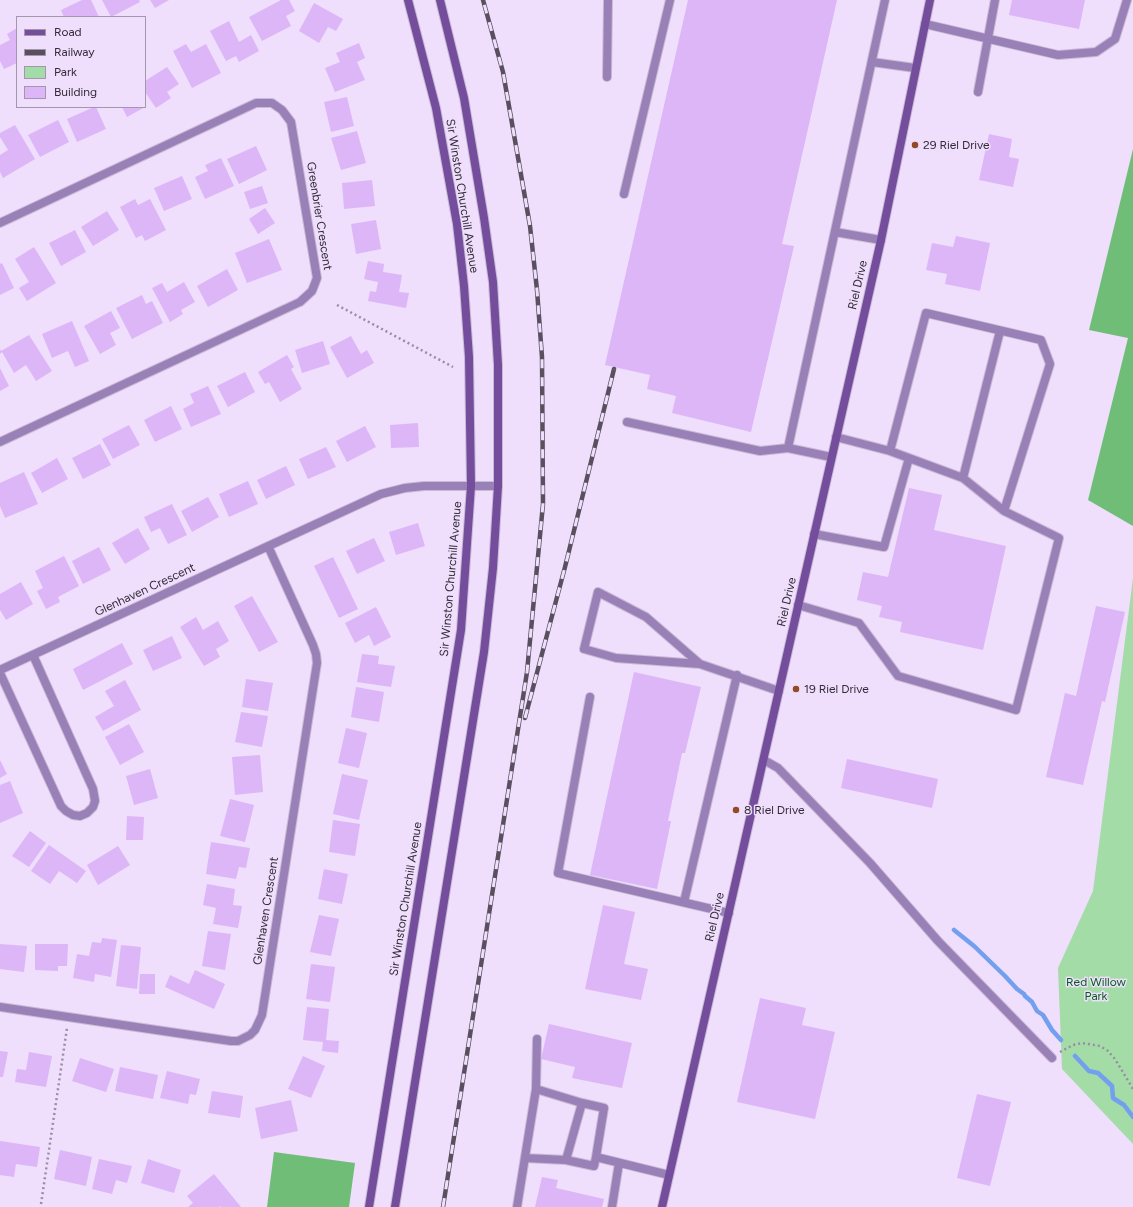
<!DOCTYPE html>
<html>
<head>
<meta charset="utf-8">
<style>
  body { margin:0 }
  #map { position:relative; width:1133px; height:1207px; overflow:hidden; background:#efdefc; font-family:Figtree,sans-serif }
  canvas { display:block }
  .legend { position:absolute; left:16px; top:16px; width:130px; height:92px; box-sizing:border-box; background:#efdefc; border:1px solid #a396ad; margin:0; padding:5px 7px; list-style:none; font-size:12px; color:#322b37 }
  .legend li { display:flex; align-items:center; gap:8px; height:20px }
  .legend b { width:20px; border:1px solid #a396ad }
</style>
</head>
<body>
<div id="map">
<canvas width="1133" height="1207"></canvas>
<ul class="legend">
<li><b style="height:5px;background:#744e9c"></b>Road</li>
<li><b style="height:5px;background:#59505f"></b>Railway</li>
<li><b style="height:11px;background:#a3dca7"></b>Park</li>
<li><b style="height:11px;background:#ddb6f8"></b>Building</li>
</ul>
</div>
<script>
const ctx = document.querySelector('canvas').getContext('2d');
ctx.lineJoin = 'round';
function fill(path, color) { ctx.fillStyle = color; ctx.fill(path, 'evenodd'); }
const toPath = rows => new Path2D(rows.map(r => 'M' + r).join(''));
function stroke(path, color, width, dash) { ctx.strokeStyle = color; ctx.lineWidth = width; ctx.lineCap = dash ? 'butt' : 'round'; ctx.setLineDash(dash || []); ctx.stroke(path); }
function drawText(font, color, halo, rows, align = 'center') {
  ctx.font = font + ' Figtree,sans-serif'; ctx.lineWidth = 3; ctx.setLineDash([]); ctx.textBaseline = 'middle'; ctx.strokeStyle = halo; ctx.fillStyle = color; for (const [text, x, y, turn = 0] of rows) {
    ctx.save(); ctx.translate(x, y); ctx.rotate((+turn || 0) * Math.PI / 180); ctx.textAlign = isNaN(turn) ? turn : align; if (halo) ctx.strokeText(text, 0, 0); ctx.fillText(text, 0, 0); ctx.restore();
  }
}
fill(toPath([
  [1133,578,1133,1144,1062,1069,1058,968,1093,891]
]), '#a3dca7');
fill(toPath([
  [1133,149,1133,526,1088,500,1128,338,1089,330],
  [274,1152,355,1163,349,1207,267,1207]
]), '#70bd78');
stroke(toPath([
  [954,930,974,946,1005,976,1017,989,1024,994,1025,996,1032,1002,1037,1011,1043,1015,1052,1030,1061,1040],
  [1075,1056,1089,1071,1098,1073,1112,1086,1113,1098,1124,1105,1133,1117]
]), '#73a0ee', 4.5);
fill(toPath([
  [82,0,91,0,99,17,64,17,61,10],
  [102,0,139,0,140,2,111,17],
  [150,0,169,0,155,8],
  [281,0,289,0,295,11,286,16,291,26,262,41,249,17],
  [688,0,837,0,782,244,794,246,751,432,672,413,676,396,647,389,650,375,605,365],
  [1012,0,1085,0,1079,29,1009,15],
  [314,3,343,19,336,31,328,27,319,43,299,31],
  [229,21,239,42,251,35,259,51,239,62,236,56,226,61,210,31],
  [17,28,17,63,4,69,0,61,0,45,10,40,7,34],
  [359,43,365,58,357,62,365,80,335,92,325,68,340,62,336,53],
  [186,44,191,52,206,44,221,73,192,88,173,51],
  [167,67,179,84,167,92,171,98,156,108,145,92,145,81],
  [347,97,354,126,331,132,324,102],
  [94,107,96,107,106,129,77,142,67,119],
  [122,107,145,107,127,117],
  [58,120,69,142,40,157,28,135],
  [15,125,35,159,3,178,0,172,0,155,8,150,0,137,0,133],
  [357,131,366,163,341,170,331,138],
  [989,134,1012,139,1009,157,1019,159,1013,187,979,180],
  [256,146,267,170,239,184,227,159],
  [221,158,234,186,205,199,195,177,208,171,205,165],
  [182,176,192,199,164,211,154,188],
  [372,180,375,206,344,209,342,183],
  [262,186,268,203,250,209,244,192],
  [135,199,138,205,150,199,166,230,145,241,142,235,136,238,120,207],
  [265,208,275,223,258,234,249,219],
  [107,211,119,230,93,246,81,227],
  [376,220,381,249,356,254,351,224],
  [75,230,86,252,61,266,49,243],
  [956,236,990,243,980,291,945,284,947,274,926,270,932,243,953,247],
  [269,239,282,270,247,283,235,253],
  [34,247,56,283,27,301,19,288,29,282,15,259],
  [368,261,384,264,383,272,402,275,399,292,409,293,406,308,368,301,370,291,376,292,378,282,364,279],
  [2,263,14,288,0,295,0,264],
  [227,269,238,290,208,307,197,286],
  [184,282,195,302,181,310,183,314,170,322,152,288,162,283,167,292],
  [142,295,146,304,152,301,163,323,132,339,116,308],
  [111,311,120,328,110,333,116,345,100,354,84,326],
  [72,321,89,361,75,367,68,351,52,358,42,334],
  [29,335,52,371,36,381,26,365,14,373,2,352,0,354,0,349,1,351],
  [351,336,361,354,367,350,374,363,347,378,330,347],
  [323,341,330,364,302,373,295,350],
  [287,355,294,367,291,369,302,389,280,402,269,382,265,384,258,372],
  [0,368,9,386,0,391],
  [245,372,255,392,228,407,217,386],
  [208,386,221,414,191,427,183,409,194,403,190,394],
  [171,406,182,429,155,442,144,420],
  [418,423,419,447,391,448,390,425],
  [129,425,140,445,113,459,102,439],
  [365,426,376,447,347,462,336,441],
  [100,444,111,465,83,479,72,458],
  [326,447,336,467,308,479,299,459],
  [57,458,68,479,42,493,31,473],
  [286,466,295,485,266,499,257,480],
  [24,472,38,504,5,518,0,506,0,483],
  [248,481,258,504,229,517,219,494],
  [909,488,942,495,934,530,1006,546,983,650,900,632,902,622,879,617,882,606,857,600,863,572,888,577],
  [208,497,219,517,192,532,181,511],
  [172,504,187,535,168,544,160,528,151,532,144,517],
  [418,523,425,546,396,555,389,532],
  [138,528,150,549,125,564,112,543],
  [374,538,385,561,357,574,346,551],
  [99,547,111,570,83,584,72,561],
  [64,556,79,586,58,597,60,602,46,609,37,591,43,588,35,571],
  [333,557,358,609,339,618,314,566],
  [21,582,33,604,6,620,0,610,0,594],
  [252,596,278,642,259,652,234,606],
  [1096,606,1125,612,1105,702,1102,701,1083,785,1046,777,1065,693,1076,696],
  [376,607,391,637,374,646,369,635,355,643,345,623],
  [196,617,203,630,218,621,229,641,216,649,220,657,204,666,180,627],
  [172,636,182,658,153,671,143,650],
  [122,643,133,664,83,690,73,669],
  [362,654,379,656,378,664,395,666,391,687,357,682],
  [634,672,701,687,685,753,682,753,668,821,671,821,657,889,590,875],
  [246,679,273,683,268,711,242,707],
  [125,680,141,710,103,731,95,717,114,706,105,691],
  [356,687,384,692,379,722,351,717],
  [241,712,268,716,262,747,235,742],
  [129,724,144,752,120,765,105,737],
  [346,728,367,733,359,768,338,763],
  [260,755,263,792,235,795,232,757],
  [847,759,938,779,932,808,841,788],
  [0,760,7,774,0,778],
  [150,769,158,798,134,805,126,776],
  [342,774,368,780,359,820,333,814],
  [10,781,23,813,0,823,0,785],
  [230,799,254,805,245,842,220,836],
  [127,816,144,817,143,840,126,840],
  [333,820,360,824,355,856,329,852],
  [30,831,46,843,29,867,12,856],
  [211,842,250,848,246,868,239,867,236,879,206,874],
  [49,845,86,871,77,883,59,871,50,884,31,871],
  [118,846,130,865,98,885,87,865],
  [324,869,348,874,342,904,318,899],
  [207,884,235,889,233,905,242,906,238,928,213,924,216,908,203,905],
  [603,905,635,912,624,964,648,969,641,1000,585,989],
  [319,915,339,919,331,956,310,952],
  [208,931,231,934,225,970,202,966],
  [102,938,117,940,111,977,95,974,94,982,73,978,77,954,89,956,92,942,101,943],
  [0,944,27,946,24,972,0,969],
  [35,944,68,944,67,966,58,966,58,971,35,970],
  [121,945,141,947,137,989,116,986],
  [311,964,335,967,330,1002,306,999],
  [195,970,225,984,214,1009,165,987,170,975,189,984],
  [140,974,155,974,155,994,139,994],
  [760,998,806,1008,802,1025,835,1032,815,1119,737,1102],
  [307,1007,329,1009,326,1040,339,1041,338,1053,322,1051,323,1042,303,1040],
  [549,1024,632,1043,622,1088,572,1078,575,1067,541,1059],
  [0,1051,8,1052,3,1077,0,1077],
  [29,1052,52,1056,46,1087,15,1082,17,1069,26,1070],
  [303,1056,325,1066,311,1098,288,1089],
  [80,1058,114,1069,106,1092,72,1081],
  [120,1067,158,1075,153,1099,115,1091],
  [167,1071,200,1079,196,1095,190,1094,188,1104,160,1098],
  [212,1091,243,1096,240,1118,208,1113],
  [977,1094,1011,1102,990,1186,957,1178],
  [291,1100,298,1131,261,1139,255,1108],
  [0,1141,40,1147,37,1167,16,1164,14,1177,0,1175],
  [60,1150,92,1157,86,1186,54,1179],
  [99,1159,132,1166,127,1183,116,1180,112,1194,92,1189],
  [148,1159,181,1170,174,1193,141,1183],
  [214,1174,241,1207,221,1207,220,1206,219,1207,188,1207,193,1203,187,1196],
  [542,1177,558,1180,556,1188,604,1199,602,1207,535,1207]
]), '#ddb6f8');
const lane = toPath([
  [925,24,1058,55,1096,52,1115,39,1127,0],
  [872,62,915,68],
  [607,77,608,0],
  [978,92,995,0],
  [624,194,670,0],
  [835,232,881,240],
  [627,422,760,451,788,448,831,457],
  [836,437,890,451],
  [788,448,885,0],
  [963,478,1000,331],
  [814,534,884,547,909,458],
  [798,605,859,623,898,676,1016,710,1059,538,1004,511,1050,364,1041,340,926,313,890,451,963,478,1004,511],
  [700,664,616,658,584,649,598,592,646,617,700,664,779,691],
  [590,697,558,873,729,913],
  [764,760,778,768,870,863,938,941,1052,1058],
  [684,902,737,675],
  [536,1089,537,1039],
  [582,1103,566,1160,594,1166,596,1157],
  [525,1158,566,1160],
  [517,1207,536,1089,582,1103,604,1108,596,1157,669,1175],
  [612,1207,619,1163]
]);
const street = toPath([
  [0,223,256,103,272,103,282,110,291,122,317,278,312,291,300,302,0,442],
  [0,670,381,494,405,488,424,486,498,486],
  [0,673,61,806,66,811,73,815,80,816,87,813,93,807,95,801,93,789,33,655],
  [0,1007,231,1041,238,1041,250,1035,255,1030,262,1015,317,663,316,654,313,645,268,546]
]);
const secondary = toPath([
  [369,1207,461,630,471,486,469,357,464,286,457,224,436,108,408,0],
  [395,1207,484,652,493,568,498,486,498,365,493,282,484,218,464,98,440,0],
  [662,1207,881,240,930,0]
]);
stroke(lane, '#c9bad5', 10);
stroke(street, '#c9bad5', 10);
stroke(secondary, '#c9bad5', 10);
stroke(toPath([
  [337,305,453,367],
  [1060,1052,1073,1045,1082,1043,1100,1046,1108,1051,1115,1059,1133,1089],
  [41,1204,67,1028]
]), '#9a8da3', 2.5, [2, 3]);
stroke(lane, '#9980b6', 8);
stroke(street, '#9980b6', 8);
stroke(secondary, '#744e9c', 8);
const rail = toPath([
  [525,718,565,567,614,369],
  [443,1207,527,672,543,504,542,357,537,290,530,226,503,72,483,0]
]);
stroke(rail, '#59505f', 4.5);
stroke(rail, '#efdefc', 3, [9]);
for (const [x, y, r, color] of [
  [915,145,4,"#914b24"],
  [796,689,4,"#914b24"],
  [736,810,4,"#914b24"]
]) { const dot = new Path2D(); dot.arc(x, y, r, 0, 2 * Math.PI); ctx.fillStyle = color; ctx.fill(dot); stroke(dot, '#efdefc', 1.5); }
drawText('12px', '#322b37', '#efdefc', [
  ["29 Riel Drive",923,145],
  ["19 Riel Drive",804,689],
  ["8 Riel Drive",744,810]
], 'left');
drawText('12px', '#322b37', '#efdefc', [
  ["Sir Winston Churchill Avenue",462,196,81],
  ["Greenbrier Crescent",319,216,81],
  ["Riel Drive",858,285,-77],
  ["Sir Winston Churchill Avenue",451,579,-85],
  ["Glenhaven Crescent",145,590,-25],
  ["Riel Drive",787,602,-77],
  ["Sir Winston Churchill Avenue",406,899,-81],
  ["Glenhaven Crescent",266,911,-81],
  ["Riel Drive",715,917,-77]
]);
drawText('12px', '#015c1c', '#efdefc', [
  ["Red Willow",1096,982],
  ["Park",1096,996]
]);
</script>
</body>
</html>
